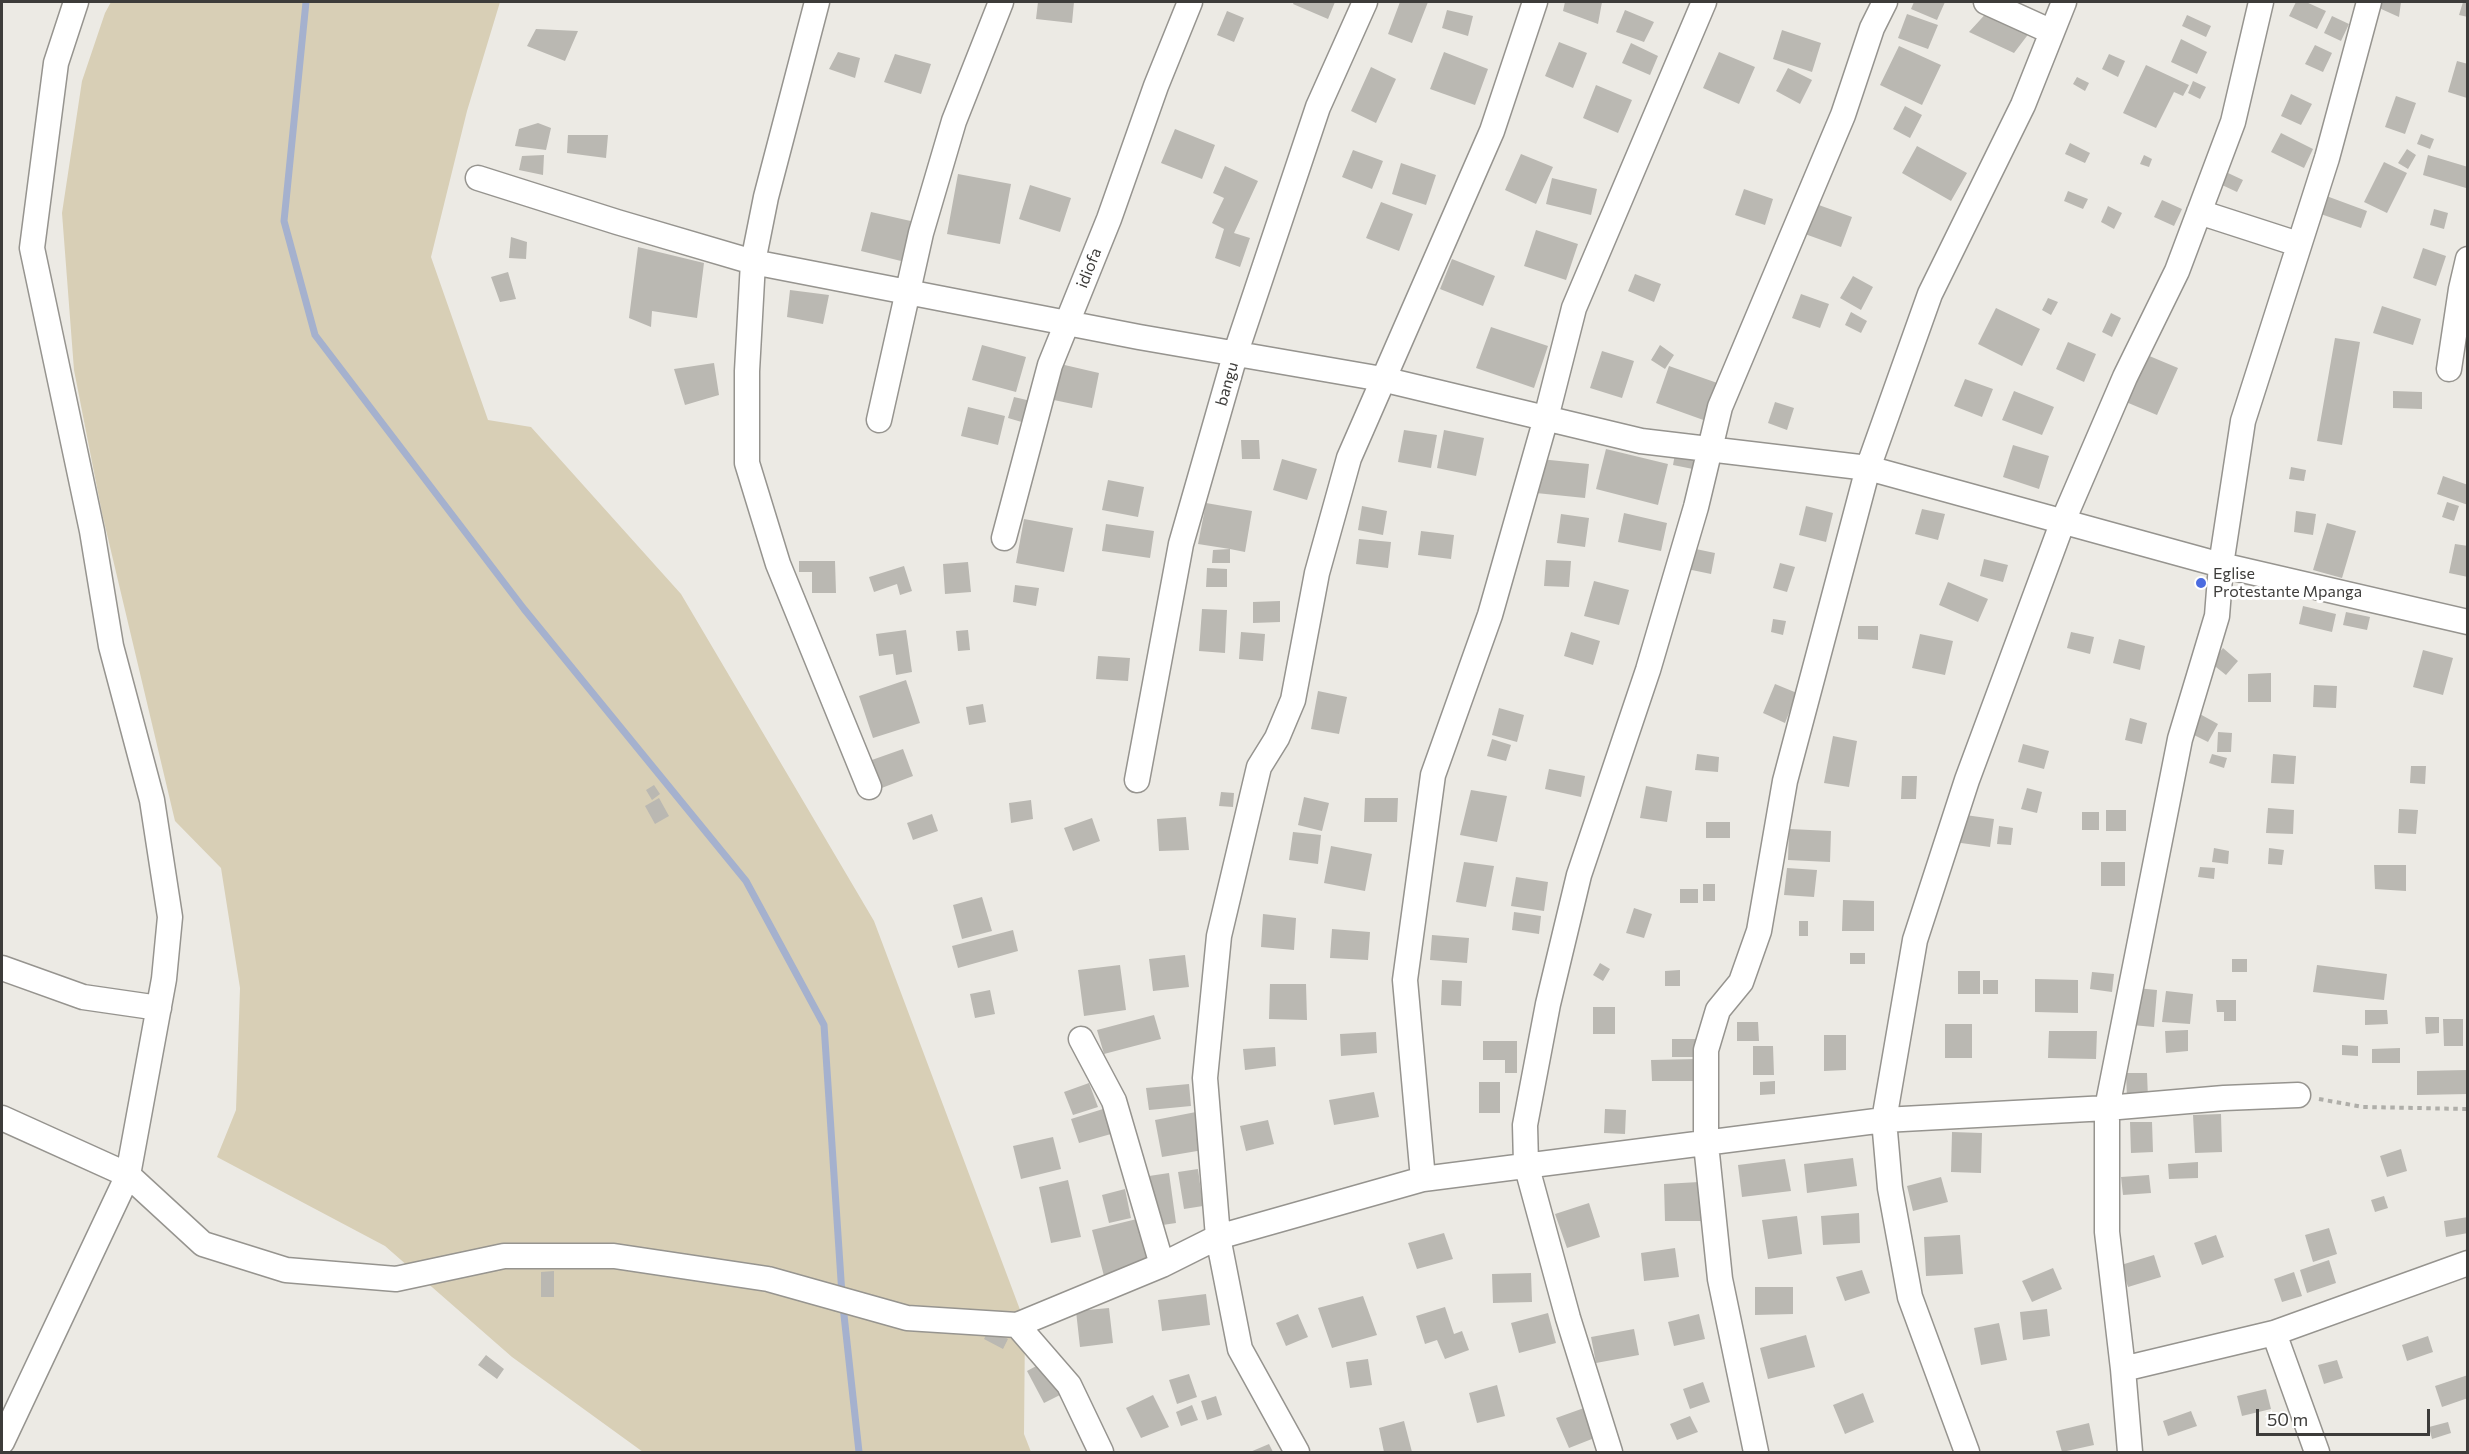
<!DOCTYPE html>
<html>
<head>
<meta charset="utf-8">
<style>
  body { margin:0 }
  #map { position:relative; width:2469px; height:1454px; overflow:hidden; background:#eceae4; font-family:Commissioner,sans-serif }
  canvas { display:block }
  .frame { position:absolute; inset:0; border:3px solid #3d3c3a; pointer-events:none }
  .scale { position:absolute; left:2256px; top:1409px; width:174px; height:27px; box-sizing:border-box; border:3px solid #3d3c3a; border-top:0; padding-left:8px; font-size:18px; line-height:21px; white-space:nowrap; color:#3d3c3a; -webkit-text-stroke:4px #fff; paint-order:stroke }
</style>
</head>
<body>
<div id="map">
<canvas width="2469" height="1454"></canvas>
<div class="frame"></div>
<div class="scale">50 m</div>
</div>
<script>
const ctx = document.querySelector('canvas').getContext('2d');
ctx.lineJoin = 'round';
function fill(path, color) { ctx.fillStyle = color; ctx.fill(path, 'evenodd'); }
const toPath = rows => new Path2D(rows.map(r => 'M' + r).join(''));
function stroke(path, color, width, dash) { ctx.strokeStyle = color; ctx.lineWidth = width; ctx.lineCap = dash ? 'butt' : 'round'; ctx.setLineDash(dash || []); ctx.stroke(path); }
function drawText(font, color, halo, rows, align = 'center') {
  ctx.font = font + ' Commissioner,sans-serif'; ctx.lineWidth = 6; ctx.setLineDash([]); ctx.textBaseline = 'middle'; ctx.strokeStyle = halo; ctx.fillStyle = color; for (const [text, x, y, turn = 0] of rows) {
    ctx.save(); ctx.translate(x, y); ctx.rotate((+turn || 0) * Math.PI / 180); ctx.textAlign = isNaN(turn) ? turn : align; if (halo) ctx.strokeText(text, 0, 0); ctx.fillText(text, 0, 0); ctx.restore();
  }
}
fill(toPath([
  [111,2,500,2,467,111,431,257,488,420,531,427,681,594,874,921,1025,1323,1024,1434,1031,1452,643,1452,512,1357,385,1246,217,1157,236,1110,240,988,221,868,175,821,102,513,74,370,62,213,82,81,105,13]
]), '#d8cfb6');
stroke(toPath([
  [306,2,284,221,315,335,524,609,746,881,824,1025,842,1295],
  [843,1306,859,1452]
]), '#a5b1ce', 7);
fill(toPath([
  [1038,2,1074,2,1072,23,1036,19],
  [1294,2,1335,2,1328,19,1293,4],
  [1400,2,1428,2,1412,43,1388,34],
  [1565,2,1602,2,1598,24,1563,11],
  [1914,2,1945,2,1937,20,1911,9],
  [2296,2,2306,2,2326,11,2317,29,2289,16],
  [2380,2,2401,2,2399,17,2379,8],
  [2463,2,2468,2,2468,17,2459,15],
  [1991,8,2033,28,2014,53,1969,32],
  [1447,10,1473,16,1468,36,1442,28],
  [1625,10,1654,22,1644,42,1616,32],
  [1227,11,1244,18,1234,42,1217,35],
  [1907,14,1938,25,1928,49,1898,38],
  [2187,15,2211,26,2206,37,2182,26],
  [2332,16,2349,24,2341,41,2324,33],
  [536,29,578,31,565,61,527,46],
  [1782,30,1821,43,1812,72,1773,59],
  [2181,39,2207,52,2197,74,2171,62],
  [1559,42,1587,53,1573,88,1545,76],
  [1631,43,1658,56,1650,75,1622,63],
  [2315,45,2332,53,2323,72,2305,64],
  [1899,46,1941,65,1922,105,1880,85],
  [838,52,860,58,855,78,829,69],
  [1444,52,1488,69,1475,105,1430,89],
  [1719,52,1755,67,1739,104,1703,88],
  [895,54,931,64,921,94,884,82],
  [2109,54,2125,61,2118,77,2102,69],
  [2457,61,2468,64,2467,98,2448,92],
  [2146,65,2189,85,2183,96,2174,92,2156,128,2123,113],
  [1371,67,1396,79,1376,123,1351,111],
  [1788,68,1812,80,1800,104,1776,91],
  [2077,77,2089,83,2085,91,2073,84],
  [2193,81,2206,87,2200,99,2188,93],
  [1596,85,1632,100,1618,133,1583,118],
  [2291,94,2312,104,2301,125,2281,116],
  [2396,96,2416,103,2405,134,2385,127],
  [1905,106,1922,115,1910,138,1893,129],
  [538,123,551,128,546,150,515,146,519,129],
  [1175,129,1215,145,1202,179,1161,163],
  [2281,133,2313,149,2304,168,2271,152],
  [2421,134,2434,139,2430,149,2417,144],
  [568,135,608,135,606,158,567,153],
  [2070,143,2090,153,2085,163,2065,154],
  [1917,146,1967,173,1951,201,1902,173],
  [2407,149,2416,155,2408,169,2398,163],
  [1353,150,1383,161,1372,189,1342,177],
  [1521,154,1553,167,1536,204,1505,190],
  [544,155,543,175,519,170,522,156],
  [2144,155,2152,159,2149,167,2140,164],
  [2428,155,2468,167,2466,188,2423,175],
  [2384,162,2407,173,2387,213,2364,202],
  [1401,163,1436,175,1426,205,1392,194],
  [1225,166,1258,181,1234,233,1250,238,1240,267,1215,258,1224,229,1212,223,1224,198,1213,193],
  [2228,173,2243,180,2237,192,2222,185],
  [958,174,1011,184,1000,244,947,234],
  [1552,178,1597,189,1591,215,1546,204],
  [1030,185,1071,198,1060,232,1019,219],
  [1744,189,1773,199,1765,225,1735,215],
  [2068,191,2088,199,2083,209,2064,201],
  [2321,194,2367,211,2361,228,2315,212],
  [2162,200,2182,209,2174,226,2154,217],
  [1381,202,1413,214,1399,251,1366,238],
  [1816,204,1852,217,1841,247,1805,234],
  [2108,206,2122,213,2114,229,2101,222],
  [2434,209,2448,213,2444,229,2430,225],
  [871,212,915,222,905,262,861,251],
  [1536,230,1578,244,1566,280,1524,266],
  [511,237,527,242,526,259,509,258],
  [638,247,704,263,697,318,652,311,651,327,629,318],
  [2423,248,2446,256,2436,286,2413,278],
  [1452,259,1495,276,1483,306,1440,289],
  [508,272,516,299,500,302,491,277],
  [1635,274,1661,284,1654,302,1628,291],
  [1853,276,1873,287,1861,310,1840,298],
  [790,290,829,295,823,324,787,317],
  [1801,294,1829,304,1820,328,1792,318],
  [2048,298,2058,302,2051,315,2042,310],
  [2382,306,2421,319,2413,345,2373,333],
  [1996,308,2040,329,2022,366,1978,344],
  [1851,312,1867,321,1861,333,1845,325],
  [2111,313,2121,318,2112,337,2102,332],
  [1491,327,1548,346,1534,388,1476,368],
  [2335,338,2360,342,2342,445,2317,441],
  [2068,342,2096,354,2084,382,2056,369],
  [982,345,1026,357,1016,392,972,380],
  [1660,345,1674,355,1665,369,1651,360],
  [1602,351,1634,361,1622,398,1590,388],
  [2147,355,2178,368,2157,415,2126,402],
  [714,363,719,395,685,405,674,369],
  [1056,363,1099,373,1092,408,1049,399],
  [1669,366,1723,385,1709,422,1656,403],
  [1965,379,1993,389,1982,417,1954,406],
  [2014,391,2054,407,2042,435,2002,420],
  [2393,391,2422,392,2422,409,2393,408],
  [1014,397,1031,401,1025,423,1008,418],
  [1775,402,1794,408,1787,430,1768,423],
  [968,407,1005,416,998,445,961,436],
  [1404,430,1437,435,1431,468,1398,462],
  [1444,430,1484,438,1476,476,1437,468],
  [1241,440,1259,440,1260,459,1242,459],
  [2013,445,2049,456,2039,489,2003,477],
  [1606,449,1668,464,1658,505,1596,489],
  [1675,454,1701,459,1698,470,1673,465],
  [1282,459,1317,469,1307,500,1273,490],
  [1540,459,1589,464,1585,498,1536,493],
  [2291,467,2306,470,2304,481,2289,479],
  [2443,476,2468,485,2468,505,2437,494],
  [1108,480,1144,487,1138,517,1102,510],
  [2447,502,2459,506,2454,521,2442,517],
  [1206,503,1252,511,1245,552,1230,549,1230,563,1212,563,1213,550,1230,549,1198,544],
  [1362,506,1387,511,1383,535,1358,530],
  [1806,506,1833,513,1826,542,1799,535],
  [1922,509,1945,514,1938,540,1915,534],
  [2296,511,2316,514,2313,535,2294,532],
  [1624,513,1667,523,1661,551,1618,542],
  [1561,514,1589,518,1585,547,1557,543],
  [1024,519,1073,528,1064,572,1016,563],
  [2327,523,2356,531,2342,578,2313,570],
  [1106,524,1154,531,1150,558,1102,551],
  [1421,531,1454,535,1451,559,1418,555],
  [1359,539,1391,542,1388,568,1356,564],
  [2455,544,2468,546,2468,577,2449,573],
  [1691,548,1715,553,1711,574,1687,569],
  [1984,559,2008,565,2003,582,1980,576],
  [1546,560,1571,561,1569,587,1544,586],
  [799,561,835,561,836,593,812,593,812,572,799,572],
  [968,562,971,592,945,594,943,564],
  [1780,563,1795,567,1787,592,1773,588],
  [904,566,912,591,900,595,897,584,874,592,869,577],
  [1207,568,1227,569,1227,587,1206,587],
  [1594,581,1629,590,1619,625,1584,616],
  [1948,582,1988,599,1978,622,1939,605],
  [1015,585,1039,588,1036,606,1013,602],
  [1280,601,1280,622,1253,623,1253,602],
  [2303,606,2336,614,2332,632,2299,624],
  [1202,609,1227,610,1225,653,1199,651],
  [2346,612,2370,617,2367,630,2343,625],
  [1773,619,1786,621,1783,635,1771,632],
  [1858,626,1878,626,1878,640,1858,639],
  [906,630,912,672,896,675,893,654,879,656,876,634],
  [968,630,970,650,958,651,956,631],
  [1241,632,1265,634,1263,661,1239,659],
  [1571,632,1600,641,1593,665,1564,656],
  [2071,632,2094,637,2090,654,2067,648],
  [1920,634,1953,641,1945,675,1912,668],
  [2119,639,2145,646,2140,670,2113,663],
  [2223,648,2238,661,2226,675,2211,663],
  [2423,650,2453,658,2443,695,2413,687],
  [1098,656,1130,658,1128,681,1096,679],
  [2271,673,2271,702,2248,702,2248,674],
  [906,680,920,723,873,738,859,696],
  [1775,684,1797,693,1785,723,1763,713],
  [2314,685,2337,686,2336,708,2313,707],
  [1318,691,1347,697,1339,734,1311,729],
  [983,704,986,722,969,725,966,707],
  [1499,708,1524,715,1517,742,1492,735],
  [2198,713,2218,724,2208,742,2188,732],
  [2130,718,2147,723,2142,744,2125,740],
  [2218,732,2232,733,2231,752,2217,752],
  [1833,736,1857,741,1849,787,1824,783],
  [1492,739,1511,745,1506,761,1487,756],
  [2023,744,2049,751,2044,769,2018,762],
  [903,749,913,776,879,789,869,761],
  [1697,754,1719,757,1718,772,1695,770],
  [2212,754,2227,758,2224,768,2209,763],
  [2273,754,2296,756,2294,784,2271,783],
  [2411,766,2426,766,2425,784,2410,783],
  [1549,769,1585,776,1581,797,1545,789],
  [1902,776,1917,776,1916,799,1901,799],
  [654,785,660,794,652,800,646,790],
  [1646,786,1672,791,1667,822,1640,818],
  [2027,788,2042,792,2037,813,2021,809],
  [1471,790,1507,796,1497,842,1460,835],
  [1221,792,1234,793,1233,807,1219,806],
  [1304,797,1329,803,1322,831,1298,825],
  [659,798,669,816,655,824,645,806],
  [1365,798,1398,798,1397,822,1364,822],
  [1031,800,1033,819,1011,823,1009,803],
  [2268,808,2294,810,2293,834,2266,833],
  [2399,809,2418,810,2416,834,2398,833],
  [2106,810,2126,810,2126,831,2106,831],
  [2082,812,2099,812,2099,830,2082,830],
  [932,814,938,831,913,840,907,823],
  [1958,814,1994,819,1990,847,1954,842],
  [1186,817,1189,850,1159,851,1157,819],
  [1092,818,1100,841,1073,851,1064,828],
  [1706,822,1730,822,1730,838,1706,838],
  [1999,826,2013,828,2011,845,1997,844],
  [1789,829,1831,831,1830,862,1788,860],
  [1293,832,1321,835,1318,864,1289,860],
  [1331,846,1372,854,1365,891,1324,883],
  [2214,848,2229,851,2228,864,2212,862],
  [2269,848,2284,850,2282,865,2268,864],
  [1464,862,1494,866,1486,907,1456,902],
  [2101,862,2125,862,2125,886,2101,886],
  [2374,865,2406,865,2406,891,2375,889],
  [2200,867,2215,868,2214,879,2198,877],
  [1787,868,1817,870,1814,897,1784,895],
  [1516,877,1548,882,1544,911,1511,906],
  [1703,884,1715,884,1715,901,1703,901],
  [1680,889,1698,889,1698,903,1680,903],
  [982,897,992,931,962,939,953,905],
  [1843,900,1874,901,1874,931,1842,931],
  [1634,908,1652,914,1644,938,1626,933],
  [1514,912,1541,916,1539,934,1512,930],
  [1263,914,1296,918,1294,950,1261,947],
  [1799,921,1808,921,1808,936,1799,936],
  [1332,929,1370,932,1368,960,1330,958],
  [1013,930,1018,951,958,968,952,946],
  [1432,935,1469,938,1467,963,1430,960],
  [1850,953,1865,953,1865,964,1850,964],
  [1185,955,1189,987,1153,991,1149,959],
  [2232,959,2247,959,2247,972,2232,972],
  [1600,963,1610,969,1603,981,1593,975],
  [1120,965,1126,1010,1084,1016,1078,970],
  [2317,965,2387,974,2384,1000,2313,992],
  [1680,970,1680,986,1665,986,1665,971],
  [1958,971,1980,971,1980,994,1958,994],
  [2092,972,2114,974,2112,992,2090,989],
  [2035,979,2078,980,2078,1013,2035,1012],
  [1442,980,1462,981,1461,1006,1441,1005],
  [1983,980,1998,980,1998,994,1983,994],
  [1270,984,1306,984,1307,1020,1269,1019],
  [2136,988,2157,990,2154,1027,2132,1025],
  [990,990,995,1014,975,1018,970,994],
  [2166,991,2193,994,2190,1024,2162,1022],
  [2216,1000,2236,1000,2236,1021,2224,1021,2224,1012,2217,1012],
  [1593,1007,1615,1007,1615,1034,1593,1034],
  [2365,1010,2387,1010,2388,1024,2365,1025],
  [1154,1015,1161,1039,1104,1054,1097,1030],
  [2425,1017,2439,1017,2439,1033,2426,1034],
  [2443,1019,2463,1019,2463,1046,2444,1046],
  [1737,1022,1758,1022,1759,1041,1737,1041],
  [1945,1024,1972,1024,1972,1058,1945,1058],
  [2188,1030,2188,1051,2166,1053,2165,1031],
  [2049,1031,2097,1031,2096,1059,2048,1058],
  [1376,1032,1377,1053,1341,1056,1340,1034],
  [1824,1035,1846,1035,1846,1070,1824,1071],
  [1672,1039,1698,1039,1698,1057,1672,1057],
  [1483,1041,1517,1041,1517,1073,1505,1073,1505,1060,1483,1060],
  [2342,1045,2358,1046,2358,1056,2342,1055],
  [1753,1046,1773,1046,1774,1075,1753,1075],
  [1275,1047,1276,1066,1245,1070,1243,1049],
  [2400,1048,2400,1063,2372,1063,2372,1049],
  [1698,1059,1699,1081,1652,1081,1651,1060],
  [2468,1070,2468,1094,2417,1095,2417,1071],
  [2126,1073,2147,1073,2148,1098,2127,1099],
  [1775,1081,1775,1094,1760,1095,1760,1082],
  [1479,1082,1500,1082,1500,1113,1479,1113],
  [1089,1083,1098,1107,1073,1115,1064,1092],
  [1189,1084,1191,1106,1149,1110,1146,1088],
  [1374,1092,1379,1117,1334,1125,1329,1100],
  [1103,1109,1111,1134,1079,1143,1071,1119],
  [1605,1109,1626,1110,1625,1134,1604,1133],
  [1196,1112,1203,1150,1162,1157,1155,1120],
  [2221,1114,2222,1152,2195,1153,2193,1115],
  [1268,1120,1274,1144,1246,1151,1240,1126],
  [2130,1122,2152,1122,2153,1152,2131,1153],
  [1952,1132,1982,1133,1981,1173,1951,1172],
  [1053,1137,1061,1169,1021,1179,1013,1146],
  [2401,1149,2407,1171,2387,1177,2380,1156],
  [1853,1158,1857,1186,1807,1193,1804,1164],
  [1785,1159,1791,1191,1742,1197,1738,1165],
  [2198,1162,2198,1178,2169,1179,2168,1164],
  [1198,1169,1203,1206,1184,1209,1178,1172],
  [1169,1173,1176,1223,1156,1226,1149,1176],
  [2149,1175,2151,1193,2123,1195,2121,1177],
  [1941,1177,1948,1202,1913,1211,1907,1186],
  [1068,1180,1081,1237,1051,1243,1039,1187],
  [1699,1182,1701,1221,1665,1221,1664,1184],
  [1125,1189,1131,1218,1109,1223,1102,1195],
  [2384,1196,2388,1208,2375,1212,2371,1200],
  [1589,1203,1600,1237,1567,1248,1555,1214],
  [1859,1213,1860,1243,1823,1245,1821,1216],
  [1797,1216,1802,1254,1768,1259,1762,1220],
  [1145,1217,1157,1263,1104,1276,1092,1230],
  [2468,1217,2468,1233,2446,1237,2444,1221],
  [2329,1228,2337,1254,2313,1262,2305,1235],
  [1444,1233,1453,1259,1417,1269,1408,1243],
  [1960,1235,1963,1274,1926,1276,1924,1237],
  [2216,1235,2224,1257,2202,1265,2194,1243],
  [1675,1248,1679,1277,1644,1281,1641,1253],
  [2154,1255,2161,1277,2128,1287,2121,1265],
  [2329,1260,2336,1283,2307,1293,2300,1270],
  [2053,1268,2062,1289,2032,1302,2022,1281],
  [1862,1270,1870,1293,1845,1301,1836,1277],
  [554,1271,554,1297,541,1297,541,1272],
  [2294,1272,2302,1296,2282,1302,2274,1279],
  [1531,1273,1532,1302,1493,1303,1492,1274],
  [1755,1287,1793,1287,1793,1314,1755,1315],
  [1206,1294,1210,1325,1162,1331,1158,1300],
  [1363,1296,1377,1335,1332,1348,1318,1308],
  [1445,1307,1454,1334,1462,1331,1469,1350,1445,1359,1437,1340,1425,1344,1416,1316],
  [1109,1308,1113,1343,1080,1347,1076,1311],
  [2047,1309,2050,1336,2023,1340,2020,1312],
  [1548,1313,1556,1343,1519,1353,1511,1323],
  [1298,1314,1308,1337,1286,1346,1276,1323],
  [1699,1314,1705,1339,1674,1346,1668,1322],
  [1999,1323,2007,1360,1981,1365,1974,1328],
  [989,1329,1008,1339,1003,1349,984,1339],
  [1634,1329,1639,1355,1596,1363,1591,1337],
  [1806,1335,1815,1367,1768,1379,1760,1348],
  [2428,1336,2433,1352,2407,1361,2402,1345],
  [486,1355,504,1369,497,1379,478,1365],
  [1368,1359,1372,1385,1350,1388,1346,1362],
  [2337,1360,2343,1378,2324,1384,2318,1365],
  [1042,1363,1060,1395,1044,1403,1027,1371],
  [1189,1374,1197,1397,1177,1404,1169,1380],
  [2468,1375,2468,1398,2442,1407,2435,1386],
  [1703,1382,1710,1402,1690,1409,1683,1389],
  [1497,1385,1505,1416,1477,1423,1469,1393],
  [2266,1389,2271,1409,2242,1416,2237,1396],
  [1863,1393,1874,1422,1845,1434,1833,1405],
  [1153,1395,1169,1427,1141,1438,1126,1408],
  [1216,1396,1222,1415,1207,1420,1201,1401],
  [1192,1405,1198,1420,1181,1426,1176,1412],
  [1584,1408,1597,1437,1569,1448,1556,1418],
  [2191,1411,2197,1426,2168,1436,2163,1421],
  [1690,1416,1698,1432,1677,1440,1670,1424],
  [1404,1421,1412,1452,1384,1452,1379,1428],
  [2448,1422,2451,1433,2432,1439,2429,1427],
  [2089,1423,2094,1445,2062,1452,2056,1431],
  [1269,1444,1273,1452,1250,1452]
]), '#bab8b2');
const street = toPath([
  [817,2,766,197,753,262,747,371,747,463,778,564,869,787],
  [1986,2,2052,32],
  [478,178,617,222,753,262,1139,337,1382,379,1641,441,1868,468,2221,565,2468,622],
  [2199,212,2298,244],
  [2449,369,2461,289,2468,259],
  [879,420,921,233,954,121,1001,2],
  [1004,538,1050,365,1109,219,1156,86,1190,2],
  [1137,780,1181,544,1236,352,1318,107,1365,2],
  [2,968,83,997,159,1008],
  [1081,1039,1114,1101,1162,1265],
  [2,1118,128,1175,203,1244,286,1270,396,1279,504,1256,614,1256,768,1279,907,1318,1017,1325,1162,1265,1218,1237,1423,1179,1884,1120,2107,1108,2224,1098,2298,1095],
  [1423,1179,1405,980,1433,775,1490,615,1546,418,1574,308,1704,2],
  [1017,1325,1069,1385,1101,1452],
  [2274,1333,2317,1452],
  [2123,1369,2274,1333,2468,1263],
  [2,1442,128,1175,164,979,170,917,152,800,111,646,92,531,32,248,56,63,76,2],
  [1297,1452,1240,1349,1218,1237,1205,1078,1219,936,1259,767,1277,738,1293,700,1317,573,1349,458,1492,131,1535,2],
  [1610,1452,1568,1318,1526,1164,1525,1125,1548,1004,1579,875,1648,670,1696,507,1720,407,1843,115,1872,28,1885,2],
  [1756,1452,1720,1279,1706,1144,1706,1050,1718,1010,1741,982,1759,931,1785,781,1868,468,1930,294,2023,105,2064,2],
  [1967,1452,1910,1297,1890,1188,1884,1120,1915,940,1967,780,2063,521,2125,377,2177,271,2233,122,2261,2],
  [2130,1452,2123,1369,2107,1232,2107,1108,2180,739,2217,616,2221,565,2243,421,2327,158,2369,2]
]);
stroke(street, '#96948f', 27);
stroke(toPath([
  [2319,1099,2363,1107,2468,1109]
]), '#afaea9', 4, [4.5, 4.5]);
stroke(street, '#fff', 24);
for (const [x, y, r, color] of [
  [2201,583,6,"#4c6ce0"]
]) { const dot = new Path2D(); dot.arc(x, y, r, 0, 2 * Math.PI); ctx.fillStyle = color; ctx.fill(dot); stroke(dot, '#fff', 2); }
drawText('16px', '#3d3c3a', '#fff', [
  ["idiofa",1089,268,-68],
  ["bangu",1227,384,-74]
]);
drawText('16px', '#3d3c3a', '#fff', [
  ["Eglise",2213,574],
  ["Protestante Mpanga",2213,592]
], 'left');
</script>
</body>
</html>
